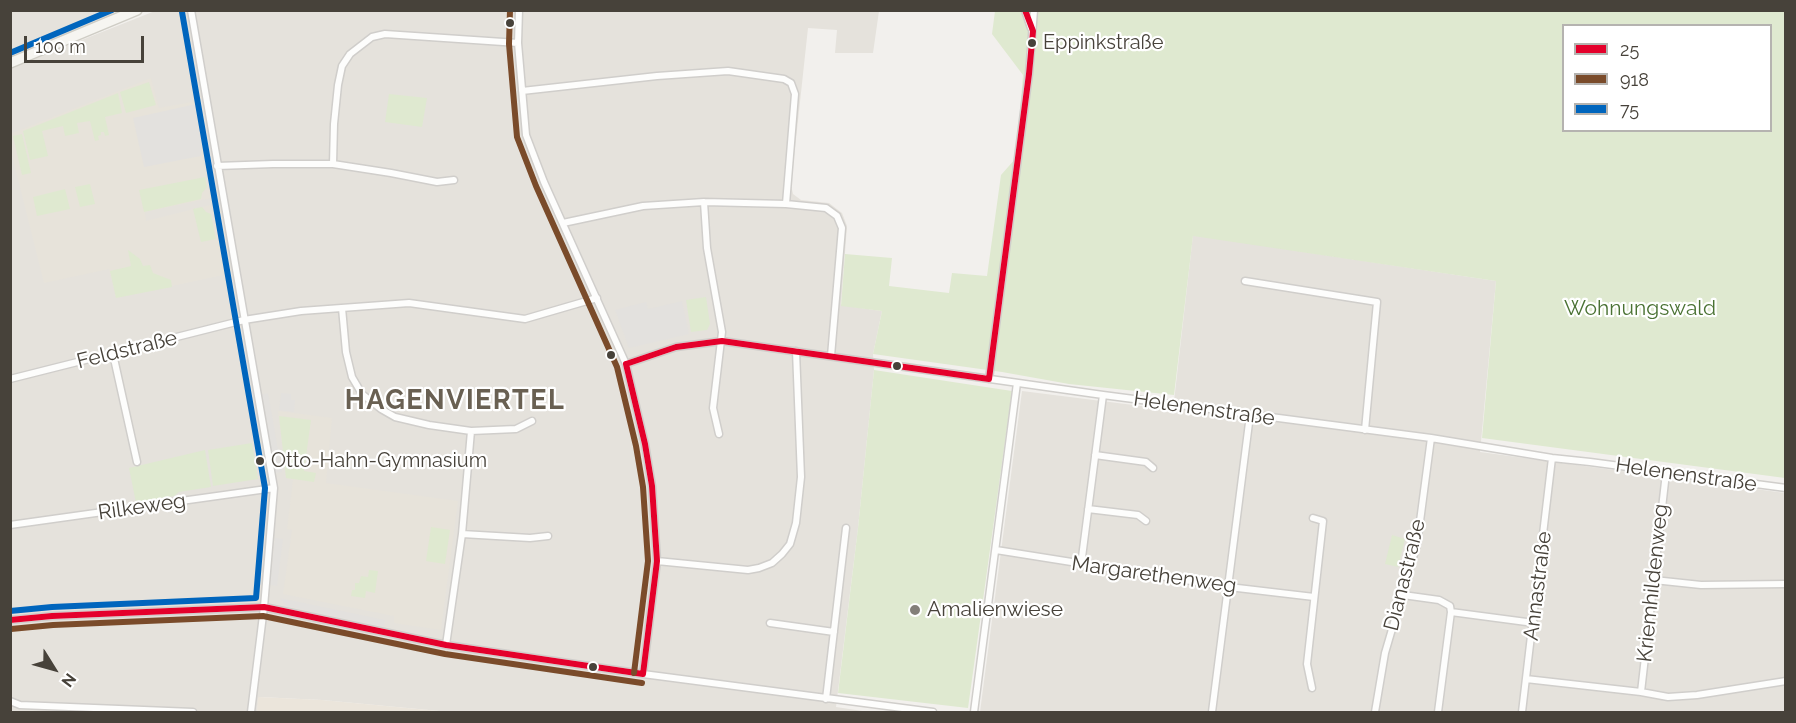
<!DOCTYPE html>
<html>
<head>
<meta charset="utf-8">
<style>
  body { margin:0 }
  #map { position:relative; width:1796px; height:723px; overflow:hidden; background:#f2f0ed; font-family:Raleway,sans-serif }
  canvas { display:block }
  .frame { position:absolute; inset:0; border:12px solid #47423a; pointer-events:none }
  .legend { position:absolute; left:1562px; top:24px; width:210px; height:108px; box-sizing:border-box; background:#fff; border:2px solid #b5b3b0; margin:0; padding:8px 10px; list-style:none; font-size:18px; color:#47423a }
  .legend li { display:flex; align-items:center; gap:12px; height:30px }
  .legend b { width:30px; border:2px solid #b5b3b0 }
  .north { position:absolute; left:24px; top:639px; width:60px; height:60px; -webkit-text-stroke:4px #fff; paint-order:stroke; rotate:127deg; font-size:16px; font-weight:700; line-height:24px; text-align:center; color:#47423a }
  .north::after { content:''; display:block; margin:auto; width:21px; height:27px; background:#47423a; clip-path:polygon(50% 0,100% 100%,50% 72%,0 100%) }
  .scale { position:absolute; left:24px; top:36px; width:120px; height:27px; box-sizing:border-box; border:3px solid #47423a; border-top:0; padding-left:8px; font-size:18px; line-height:21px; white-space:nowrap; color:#47423a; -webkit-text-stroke:4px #fff; paint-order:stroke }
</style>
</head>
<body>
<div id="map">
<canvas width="1796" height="723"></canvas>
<div class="frame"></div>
<ul class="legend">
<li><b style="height:8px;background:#e4002b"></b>25</li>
<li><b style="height:8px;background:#7a4b2a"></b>918</li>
<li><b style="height:8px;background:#0065bd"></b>75</li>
</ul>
<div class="north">N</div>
<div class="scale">100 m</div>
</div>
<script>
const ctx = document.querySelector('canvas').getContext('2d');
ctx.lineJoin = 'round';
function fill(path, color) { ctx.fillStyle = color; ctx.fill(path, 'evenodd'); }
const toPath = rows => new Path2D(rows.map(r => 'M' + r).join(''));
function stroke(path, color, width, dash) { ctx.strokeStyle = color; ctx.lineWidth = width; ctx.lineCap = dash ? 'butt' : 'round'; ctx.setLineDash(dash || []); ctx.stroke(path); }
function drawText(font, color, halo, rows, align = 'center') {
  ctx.font = font + ' Raleway,sans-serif'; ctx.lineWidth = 4.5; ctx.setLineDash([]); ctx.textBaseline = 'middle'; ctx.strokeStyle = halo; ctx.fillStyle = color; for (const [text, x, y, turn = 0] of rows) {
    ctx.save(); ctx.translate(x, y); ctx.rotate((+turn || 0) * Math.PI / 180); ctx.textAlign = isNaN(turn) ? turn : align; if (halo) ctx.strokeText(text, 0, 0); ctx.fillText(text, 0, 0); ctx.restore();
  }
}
fill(toPath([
  [11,10,124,10,124,11,11,56],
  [155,11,879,11,873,53,835,53,837,30,808,28,791,185,793,194,801,200,829,203,842,213,847,226,841,305,882,311,873,354,874,370,858,528,836,707,869,712,450,712,322,700,259,697,257,712,11,712,11,68],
  [1193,235,1496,281,1480,452,1785,493,1785,712,980,712,1022,391,1173,410]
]), '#e5e2dc');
fill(toPath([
  [258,697,322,700,449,712,257,712]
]), '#ebe5db');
fill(toPath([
  [151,78,159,108,197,101,205,142,203,162,211,198,145,212,146,221,210,205,213,221,223,236,228,274,116,298,109,269,44,283,11,151,10,134],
  [278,411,332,418,326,483,458,501,441,630,394,623,394,616,283,594,292,530,287,529,293,480,286,478]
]), '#e7e3da');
fill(toPath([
  [995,11,1785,11,1785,478,1482,438,1496,281,1193,236,1174,395,1069,384,1002,372,873,354,882,311,841,306,845,254,892,258,889,286,949,293,952,273,987,276,1001,175,1016,158,1023,75,992,34],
  [1564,26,1770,26,1770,130,1564,130],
  [149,82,156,105,126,113,120,92],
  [118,93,122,113,105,117,109,135,105,136,104,132,101,132,101,135,98,136,99,140,95,141,90,121,77,123,79,133,65,136,63,126,42,131,48,156,30,160,23,131],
  [389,94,427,98,422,127,385,122],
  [22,134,31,173,22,175,13,136],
  [205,177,207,187,202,193,201,199,144,212,139,190],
  [90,184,95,204,80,207,75,187],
  [65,189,70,209,37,216,33,197],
  [202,207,206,212,211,214,216,239,201,242,193,209],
  [128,250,140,259,143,266,150,265,153,273,171,280,172,287,116,298,110,271,131,266],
  [706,297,710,324,707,330,691,332,686,300],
  [874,370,1012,391,968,708,838,693,858,528],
  [279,416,311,420,304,471,316,473,314,482,286,478],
  [252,443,258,479,213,486,208,450],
  [205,450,211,487,179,492,174,496,136,503,129,468],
  [431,527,450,530,445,564,426,561],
  [1392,535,1405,539,1398,567,1385,564],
  [369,570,378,571,375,593,366,591,365,598,351,596,352,590,355,590,355,583,359,583,361,576,368,577]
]), '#dfe9d0');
fill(toPath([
  [196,104,203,143,201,156,144,167,133,118],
  [208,142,210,143,217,188,211,189,206,159],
  [682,301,689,334,629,348,615,310,646,302,648,309],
  [245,343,261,436,254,438,238,344],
  [268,393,282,472,275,473,261,395],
  [281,393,291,394,291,400,295,400,294,412,279,410],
  [261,523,268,524,260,589,254,588],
  [275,538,283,539,277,586,270,585],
  [280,598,385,620,384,627,286,606]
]), '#e3e1de');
const minor = toPath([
  [191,10,274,488,264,607,251,712],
  [519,10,518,43,526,135,544,182,626,364,645,444,652,486,657,561,643,674],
  [1025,10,1031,28],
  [522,91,657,76,728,71,784,79,791,83,795,94,786,204],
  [333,164,334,124,338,85,342,66,350,54,372,37,385,34,518,43],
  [217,166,273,164,333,164,391,173,437,182,454,180],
  [704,202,707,248,722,332,713,408,719,434],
  [563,223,643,206,704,202,786,204,826,208,837,216,842,228,831,356],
  [1245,281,1377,302,1365,430],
  [342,308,346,352,352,377,362,394,381,409,395,417,429,425,471,431,516,429,532,421],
  [113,354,137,462],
  [626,364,676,347,722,341,1103,395,1431,438,1552,458,1590,462,1786,488],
  [10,379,244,320,301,311,409,303,525,319,597,298],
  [989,379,1029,74,1034,10],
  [1095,455,1146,462,1153,468],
  [1088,509,1138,515,1146,521],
  [10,525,274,488],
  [462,534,530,538,548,536],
  [996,550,1229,587,1314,597],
  [657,561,748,570,759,568,772,563,782,554,790,544,796,523,801,477,796,351],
  [1081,565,1103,395],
  [1654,580,1701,585,1786,584],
  [1403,595,1439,600,1450,606,1451,612,1438,712],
  [1451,612,1534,623],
  [10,620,52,616,264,607,446,645,643,674,933,712],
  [770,623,834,632],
  [446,645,462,534,471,431],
  [1526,679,1641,692,1668,697,1697,695,1786,681],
  [1312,688,1307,664,1323,521,1313,518],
  [1641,692,1666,473],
  [826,699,846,528],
  [10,701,20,705,193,712],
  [974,712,1017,383],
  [1212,712,1250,415],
  [1375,712,1385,653,1417,544,1431,438],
  [1522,712,1552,458]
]);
const secondary = toPath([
  [10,63,137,10]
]);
stroke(minor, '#d0cecb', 9);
stroke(secondary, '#cfcdc5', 12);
stroke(minor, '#fdfdfc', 6);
stroke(secondary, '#f6f5f1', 9);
stroke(toPath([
  [626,364,676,347,722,341,989,379],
  [626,364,645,444,652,486,657,561,643,674],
  [989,379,1029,74,1033,31,1025,10],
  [10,620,52,616,264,607,446,645,643,674]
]), '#e4002b', 6);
stroke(toPath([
  [510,10,509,44,517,137,536,186,617,367,636,446,643,487,648,561,634,673],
  [11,629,53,625,263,616,445,654,642,683]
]), '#7a4b2a', 6);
stroke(toPath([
  [10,53,112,10],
  [10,611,52,607,256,598,265,488,182,12]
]), '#0065bd', 6);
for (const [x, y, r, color] of [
  [510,23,5,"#47423a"],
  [1032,43,5,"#47423a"],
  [611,355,5,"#47423a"],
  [897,366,5,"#47423a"],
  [260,461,5,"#47423a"],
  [915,610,6,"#837f79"],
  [593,667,5,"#47423a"]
]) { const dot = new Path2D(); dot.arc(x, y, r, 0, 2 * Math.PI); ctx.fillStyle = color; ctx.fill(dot); stroke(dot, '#fff', 2); }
drawText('20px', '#47423a', '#fff', [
  ["Eppinkstraße",1043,43],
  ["Otto-Hahn-Gymnasium",271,461]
], 'left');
drawText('21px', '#4a7233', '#fff', [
  ["Wohnungswald",1640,309]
]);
drawText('21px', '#47423a', '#fff', [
  ["Feldstraße",127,350,-14],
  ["Helenenstraße",1204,409,8],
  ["Helenenstraße",1686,475,8],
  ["Rilkeweg",142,507,-8],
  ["Margarethenweg",1154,575,8],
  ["Dianastraße",1405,575,-76],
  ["Kriemhildenweg",1653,583,-84],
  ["Annastraße",1538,586,-83]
]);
drawText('21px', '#47423a', '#fff', [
  ["Amalienwiese",927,610]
], 'left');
ctx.letterSpacing = '1.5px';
drawText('bold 27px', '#696052', '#fff', [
  ["HAGENVIERTEL",455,401]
]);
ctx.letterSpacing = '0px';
</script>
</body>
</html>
